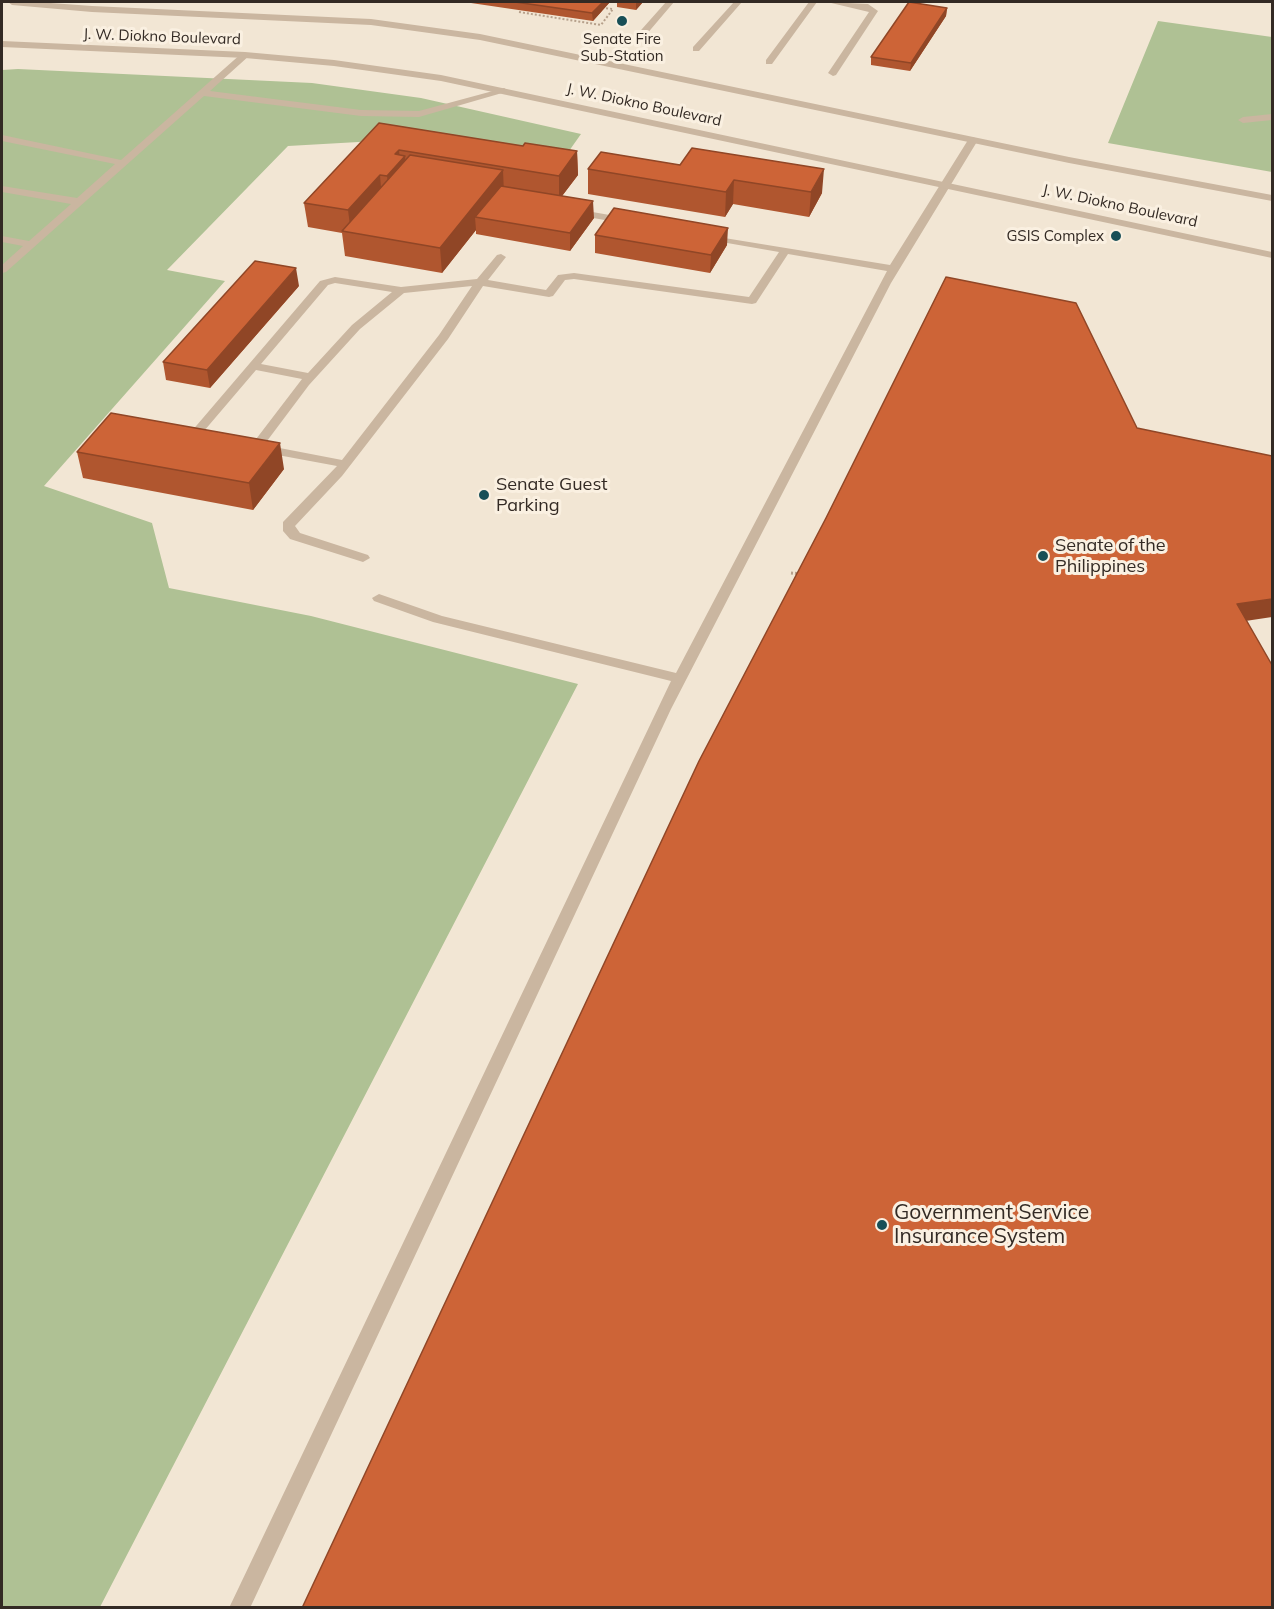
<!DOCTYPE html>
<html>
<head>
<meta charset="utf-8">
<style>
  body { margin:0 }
  #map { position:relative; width:1274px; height:1609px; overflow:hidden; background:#f2e6d4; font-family:Mulish,sans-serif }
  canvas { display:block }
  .frame { position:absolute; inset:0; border:3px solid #332a24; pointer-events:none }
</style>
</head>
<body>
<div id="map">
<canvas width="1274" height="1609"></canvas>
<div class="frame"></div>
</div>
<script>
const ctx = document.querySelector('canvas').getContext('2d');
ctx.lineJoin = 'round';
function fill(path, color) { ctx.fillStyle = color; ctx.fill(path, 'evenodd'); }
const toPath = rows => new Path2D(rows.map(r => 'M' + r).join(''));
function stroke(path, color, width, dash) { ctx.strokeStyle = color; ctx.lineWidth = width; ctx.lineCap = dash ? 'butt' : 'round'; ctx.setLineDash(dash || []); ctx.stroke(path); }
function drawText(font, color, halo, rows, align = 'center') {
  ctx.font = font + ' Mulish,sans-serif'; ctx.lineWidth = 6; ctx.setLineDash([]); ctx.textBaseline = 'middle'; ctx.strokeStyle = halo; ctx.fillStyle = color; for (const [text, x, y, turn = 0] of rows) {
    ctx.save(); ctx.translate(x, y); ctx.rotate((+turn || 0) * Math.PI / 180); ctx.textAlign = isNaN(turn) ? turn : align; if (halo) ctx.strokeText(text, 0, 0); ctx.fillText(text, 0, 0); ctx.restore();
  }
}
fill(toPath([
  [1158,21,1272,37,1272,172,1108,143],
  [18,69,312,83,421,98,581,134,557,168,376,141,288,146,167,270,225,281,44,486,152,523,169,588,311,616,578,684,100,1607,2,1607,2,70]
]), '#afc194');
stroke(toPath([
  [519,12,601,25,613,9,605,8]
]), '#b6a08b', 2, [2, 2]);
stroke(toPath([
  [791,573,802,574]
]), '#b6a08b', 3, [2, 2]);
fill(toPath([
  [666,2,674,2,640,42,634,42,634,38,666,2],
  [734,2,742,2,699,51,693,51,693,47,734,2],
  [809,2,817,2,772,64,766,64,766,60,809,2],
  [827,2,868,4,878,11,836,75,833,76,828,73,869,12,827,2],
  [242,53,250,55,210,91,361,110,419,111,504,88,509,91,419,117,361,116,204,96,6,272,2,273,2,265,23,246,2,242,2,236,29,241,71,204,2,192,2,186,77,198,115,164,2,141,2,135,121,160,242,53],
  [1272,114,1272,120,1243,123,1238,120,1243,117,1272,114],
  [973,137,978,140,891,283,671,709,250,1608,229,1608,671,681,433,622,374,601,372,598,379,594,442,616,676,673,887,271,788,254,756,303,752,304,574,279,565,280,553,296,549,297,483,286,448,339,342,476,295,526,300,533,368,555,370,558,363,562,290,539,283,531,283,522,337,466,256,451,250,447,302,379,256,370,204,431,213,436,213,442,205,442,191,432,320,281,335,277,401,287,477,279,497,255,501,254,506,257,488,280,546,290,558,275,574,273,749,297,779,252,710,240,706,239,706,235,890,265,968,140,973,137],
  [335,283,392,292,352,325,308,373,261,364,328,285,335,283],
  [472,286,439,335,342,460,264,445,309,385,360,329,404,293,472,286],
  [575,209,627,218,632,221,627,224,571,214,571,210,575,209]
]), '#cab6a0');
fill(toPath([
  [8,2,37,2,92,6,371,19,480,34,1069,157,1272,195,1272,201,1069,163,480,40,371,25,92,12,12,5,8,2],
  [2,41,245,52,334,60,441,75,1272,252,1272,258,441,81,334,66,245,58,2,47,2,41]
]), '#cab6a0');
fill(toPath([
  [471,2,610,2,593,21,471,3],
  [617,2,643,2,636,10,617,7],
  [947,8,946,16,910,71,871,65,871,57],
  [379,123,523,146,577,151,578,175,562,196,594,218,570,251,476,234,476,230,442,273,345,256,342,233,308,227,304,203],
  [601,152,822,193,809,217,733,204,725,217,588,194,588,169],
  [595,235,727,245,710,273,595,253],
  [299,286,210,388,166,380,163,362],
  [77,452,284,469,253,510,83,478]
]), '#b0562f');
fill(toPath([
  [603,2,610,2,593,21,592,13],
  [636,2,643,2,636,10],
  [947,8,946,16,910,71,911,63],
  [399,150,400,161,405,156,407,180,390,200,387,176,395,154],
  [577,151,578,175,559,200,559,176],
  [824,169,822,193,809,217,811,192],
  [503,170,504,194,475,217,476,230,442,273,440,248],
  [380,175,382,199,351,233,348,210],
  [734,180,733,204,725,217,726,192],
  [593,201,594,218,570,251,570,233],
  [728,228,727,245,710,273,711,255],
  [296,268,299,286,210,388,207,370],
  [280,443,284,469,253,510,249,483],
  [1272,599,1272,617,1232,623,1237,604]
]), '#904626');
const building = toPath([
  [515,2,603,2,592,13,515,2],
  [909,2,947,8,911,63,871,57,909,2],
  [379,123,523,146,525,143,577,151,559,176,399,150,395,154,405,156,387,176,380,175,348,210,304,203,379,123],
  [692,148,824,169,811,192,734,180,726,192,588,169,601,152,680,165,692,148],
  [410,155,503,170,440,248,342,231,410,155],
  [501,186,593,201,570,233,475,217,501,186],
  [614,208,728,228,711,255,595,235,614,208],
  [255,261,296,268,207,370,163,362,255,261],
  [946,277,1076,303,1137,428,1272,456,1272,599,1237,604,1272,665,1272,1608,302,1608,699,761,826,518,946,277],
  [111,413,280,443,249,483,77,452,111,413]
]);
fill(building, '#cd6437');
stroke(building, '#904626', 1.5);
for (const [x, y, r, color] of [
  [622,21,6,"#184f57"],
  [1116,236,6,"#184f57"],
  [484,495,6,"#184f57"],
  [1043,556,6,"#184f57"],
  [882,1225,6,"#184f57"]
]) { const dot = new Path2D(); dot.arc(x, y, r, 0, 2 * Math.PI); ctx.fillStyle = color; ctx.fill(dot); stroke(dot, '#faf0e1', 2); }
drawText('15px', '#332a24', '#faf0e1', [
  ["J. W. Diokno Boulevard",162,37,2],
  ["J. W. Diokno Boulevard",644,105,12],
  ["J. W. Diokno Boulevard",1120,206,12]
]);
drawText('15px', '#332a24', '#faf0e1', [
  ["Senate Fire",622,39],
  ["Sub-Station",622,56],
  ["GSIS Complex",1104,236,"right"]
]);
drawText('18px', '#332a24', '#faf0e1', [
  ["Senate Guest",496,485],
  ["Parking",496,506],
  ["Senate of the",1055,546],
  ["Philippines",1055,567]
], 'left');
drawText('21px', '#332a24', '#faf0e1', [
  ["Government Service",894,1213],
  ["Insurance System",894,1237]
], 'left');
</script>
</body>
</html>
